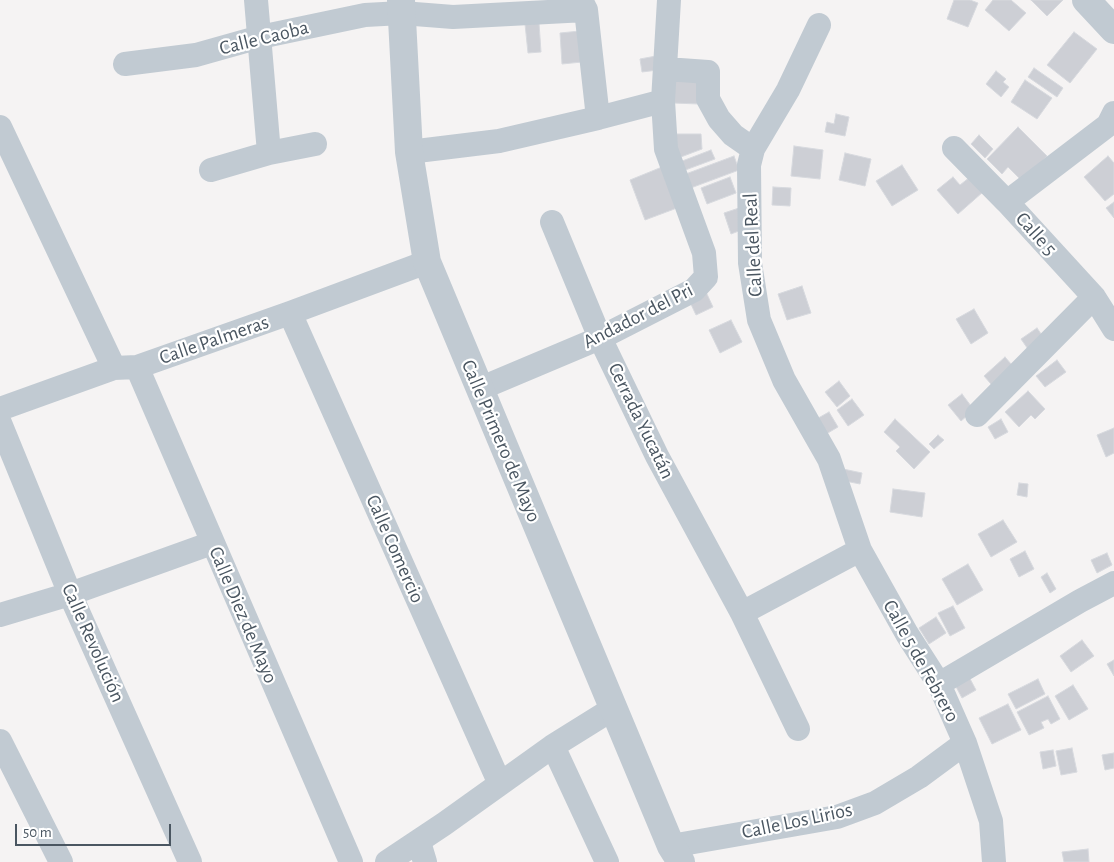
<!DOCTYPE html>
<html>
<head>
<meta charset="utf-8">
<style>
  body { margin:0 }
  #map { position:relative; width:1114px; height:862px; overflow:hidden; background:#f5f3f3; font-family:"Alegreya Sans",sans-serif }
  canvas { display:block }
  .scale { position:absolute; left:15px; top:824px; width:156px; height:22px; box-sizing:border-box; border:2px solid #4a5661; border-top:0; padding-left:6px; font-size:15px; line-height:18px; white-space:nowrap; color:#4a5661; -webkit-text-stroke:4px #fff; paint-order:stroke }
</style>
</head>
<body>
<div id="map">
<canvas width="1114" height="862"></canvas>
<div class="scale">50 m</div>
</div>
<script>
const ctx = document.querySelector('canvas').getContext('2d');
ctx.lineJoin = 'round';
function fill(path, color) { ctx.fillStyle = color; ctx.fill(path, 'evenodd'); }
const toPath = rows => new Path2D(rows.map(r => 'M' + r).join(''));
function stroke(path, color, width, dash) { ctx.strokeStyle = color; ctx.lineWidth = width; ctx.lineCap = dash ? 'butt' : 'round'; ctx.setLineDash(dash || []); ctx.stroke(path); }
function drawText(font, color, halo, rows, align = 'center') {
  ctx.font = font + ' "Alegreya Sans",sans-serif'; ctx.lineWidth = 4.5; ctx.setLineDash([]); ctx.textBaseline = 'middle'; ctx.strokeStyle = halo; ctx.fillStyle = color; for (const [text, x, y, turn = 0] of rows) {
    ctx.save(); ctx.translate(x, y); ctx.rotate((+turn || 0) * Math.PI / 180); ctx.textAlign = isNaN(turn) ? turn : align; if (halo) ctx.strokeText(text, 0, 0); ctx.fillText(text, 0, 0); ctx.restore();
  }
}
const building = toPath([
  [954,0,970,0,978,3,968,27,947,19,954,0],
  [993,0,1011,0,1026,13,1009,31,985,10,993,0],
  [1031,0,1063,0,1047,16,1031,0],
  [539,23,541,52,528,53,525,24,539,23],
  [580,31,582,62,562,64,560,33,580,31],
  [1074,32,1097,49,1070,83,1047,65,1074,32],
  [656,56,658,70,642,72,640,59,656,56],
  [1034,68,1063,88,1057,97,1028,77,1034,68],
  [996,71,1006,79,1003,82,1009,87,1001,97,986,84,996,71],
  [674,77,700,79,699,104,673,103,674,77],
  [1025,80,1052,98,1037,119,1011,102,1025,80],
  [836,114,849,117,845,136,825,132,827,122,834,124,836,114],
  [1018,127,1047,156,1022,181,1008,167,1002,174,987,159,1018,127],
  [673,134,701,134,702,149,673,160,673,134],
  [979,135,993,149,985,158,971,144,979,135],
  [794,146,823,150,820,179,791,176,794,146],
  [711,150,715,159,680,172,677,163,711,150],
  [845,153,871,159,865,186,839,180,845,153],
  [734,156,739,170,688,189,683,175,734,156],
  [1108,156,1114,163,1114,194,1105,201,1084,177,1108,156],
  [902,165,918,190,892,206,876,181,902,165],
  [662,167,677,208,645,220,630,180,662,167],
  [730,177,736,193,707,204,701,188,730,177],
  [953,177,960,185,970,177,983,192,958,214,937,190,953,177],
  [773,187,791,188,790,206,772,205,773,187],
  [1114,202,1114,218,1106,208,1114,202],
  [742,207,744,229,731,234,724,213,742,207],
  [802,286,811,313,787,320,778,294,802,286],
  [706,292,713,307,696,315,689,300,706,292],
  [974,309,988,333,971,344,956,319,974,309],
  [731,320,742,342,720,353,709,330,731,320],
  [1037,328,1048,344,1032,355,1021,339,1037,328],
  [1005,357,1018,372,997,391,984,376,1005,357],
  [1057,360,1066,372,1045,387,1036,376,1057,360],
  [839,381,850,396,837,407,825,392,839,381],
  [1028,391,1045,409,1035,419,1031,415,1019,427,1005,412,1028,391],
  [962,394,974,410,961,421,948,405,962,394],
  [852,399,864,415,848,426,837,410,852,399],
  [829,412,838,427,821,437,813,421,829,412],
  [895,419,930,452,914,469,896,451,900,447,884,432,895,419],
  [1001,419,1008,432,995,439,988,427,1001,419],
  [1114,428,1114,453,1106,457,1097,435,1114,428],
  [938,435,944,440,934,449,929,444,938,435],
  [843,469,862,473,860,484,840,480,843,469],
  [1019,483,1028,484,1027,497,1017,495,1019,483],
  [893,489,925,493,922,517,890,512,893,489],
  [1003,520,1017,542,991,557,978,534,1003,520],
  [1025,551,1034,569,1019,577,1010,559,1025,551],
  [1107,553,1112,565,1097,573,1091,560,1107,553],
  [968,564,983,590,957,605,942,579,968,564],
  [1047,573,1056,589,1050,593,1041,577,1047,573],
  [953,606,965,628,950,636,938,613,953,606],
  [936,617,946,633,929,644,919,628,936,617],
  [1082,640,1094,656,1071,672,1060,656,1082,640],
  [1114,660,1114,676,1107,664,1114,660],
  [968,675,976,690,962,698,954,683,968,675],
  [1038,679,1045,694,1016,709,1008,694,1038,679],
  [1073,685,1088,709,1069,720,1055,696,1073,685],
  [1048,696,1060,719,1051,724,1048,719,1041,722,1044,728,1029,735,1017,712,1048,696],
  [1008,704,1021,730,992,744,979,718,1008,704],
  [1072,748,1077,772,1061,775,1056,751,1072,748],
  [1053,750,1056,766,1043,769,1040,752,1053,750],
  [1114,753,1114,768,1105,770,1102,755,1114,753],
  [1088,849,1089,862,1064,862,1062,852,1088,849]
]);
fill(building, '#cdcfd5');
stroke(building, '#d7d9de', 1);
stroke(toPath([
  [256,0,269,153],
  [581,0,586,10,598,118],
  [819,25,788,90,753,149,749,165,750,263,759,320,784,380,829,459,860,550,907,634,939,684,965,743,991,821,994,862],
  [125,64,196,55,260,37,365,15,402,13,453,17,586,10],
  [666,69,708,72,708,99,719,119,733,135,753,149],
  [0,127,114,368],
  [954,148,1007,202,1094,297,1114,329],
  [409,152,499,141,598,118,663,101],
  [211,170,269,153,315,144],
  [1007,202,1108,125,1114,113],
  [552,222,600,338,657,456,742,613,798,729],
  [290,313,500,784],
  [137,367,351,862],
  [479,389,600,338,694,290,706,277,704,253,666,149,663,101,669,0],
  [0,409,114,368,137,367,290,313,427,262],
  [977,415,1094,297],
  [0,423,70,594,190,862],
  [742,613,860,550],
  [0,615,70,594,212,543],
  [939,684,1080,601,1114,583],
  [0,741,61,862],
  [553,746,607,862],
  [419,842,425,862],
  [671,846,837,817,875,803,919,777,965,743],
  [387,862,444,824,553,746,614,708]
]), '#c1cad2', 24);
stroke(toPath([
  [401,0,409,152,427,262,671,846,681,862],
  [1086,0,1114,30]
]), '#c1cad2', 28);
drawText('20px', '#4a5661', '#fff', [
  ["Calle Caoba",264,38,-14],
  ["Calle 5",1036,234,48],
  ["Calle del Real",753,245,-93],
  ["Andador del Pri",638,316,-27],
  ["Calle Palmeras",214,340,-19],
  ["Cerrada Yucatán",641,421,64],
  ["Calle Primero de Mayo",501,441,67],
  ["Calle Comercio",395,549,66],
  ["Calle Diez de Mayo",243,615,67],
  ["Calle Revolución",93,643,66],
  ["Calle 5 de Febrero",921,661,61],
  ["Calle Los Lirios",797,821,-12]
]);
</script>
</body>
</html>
